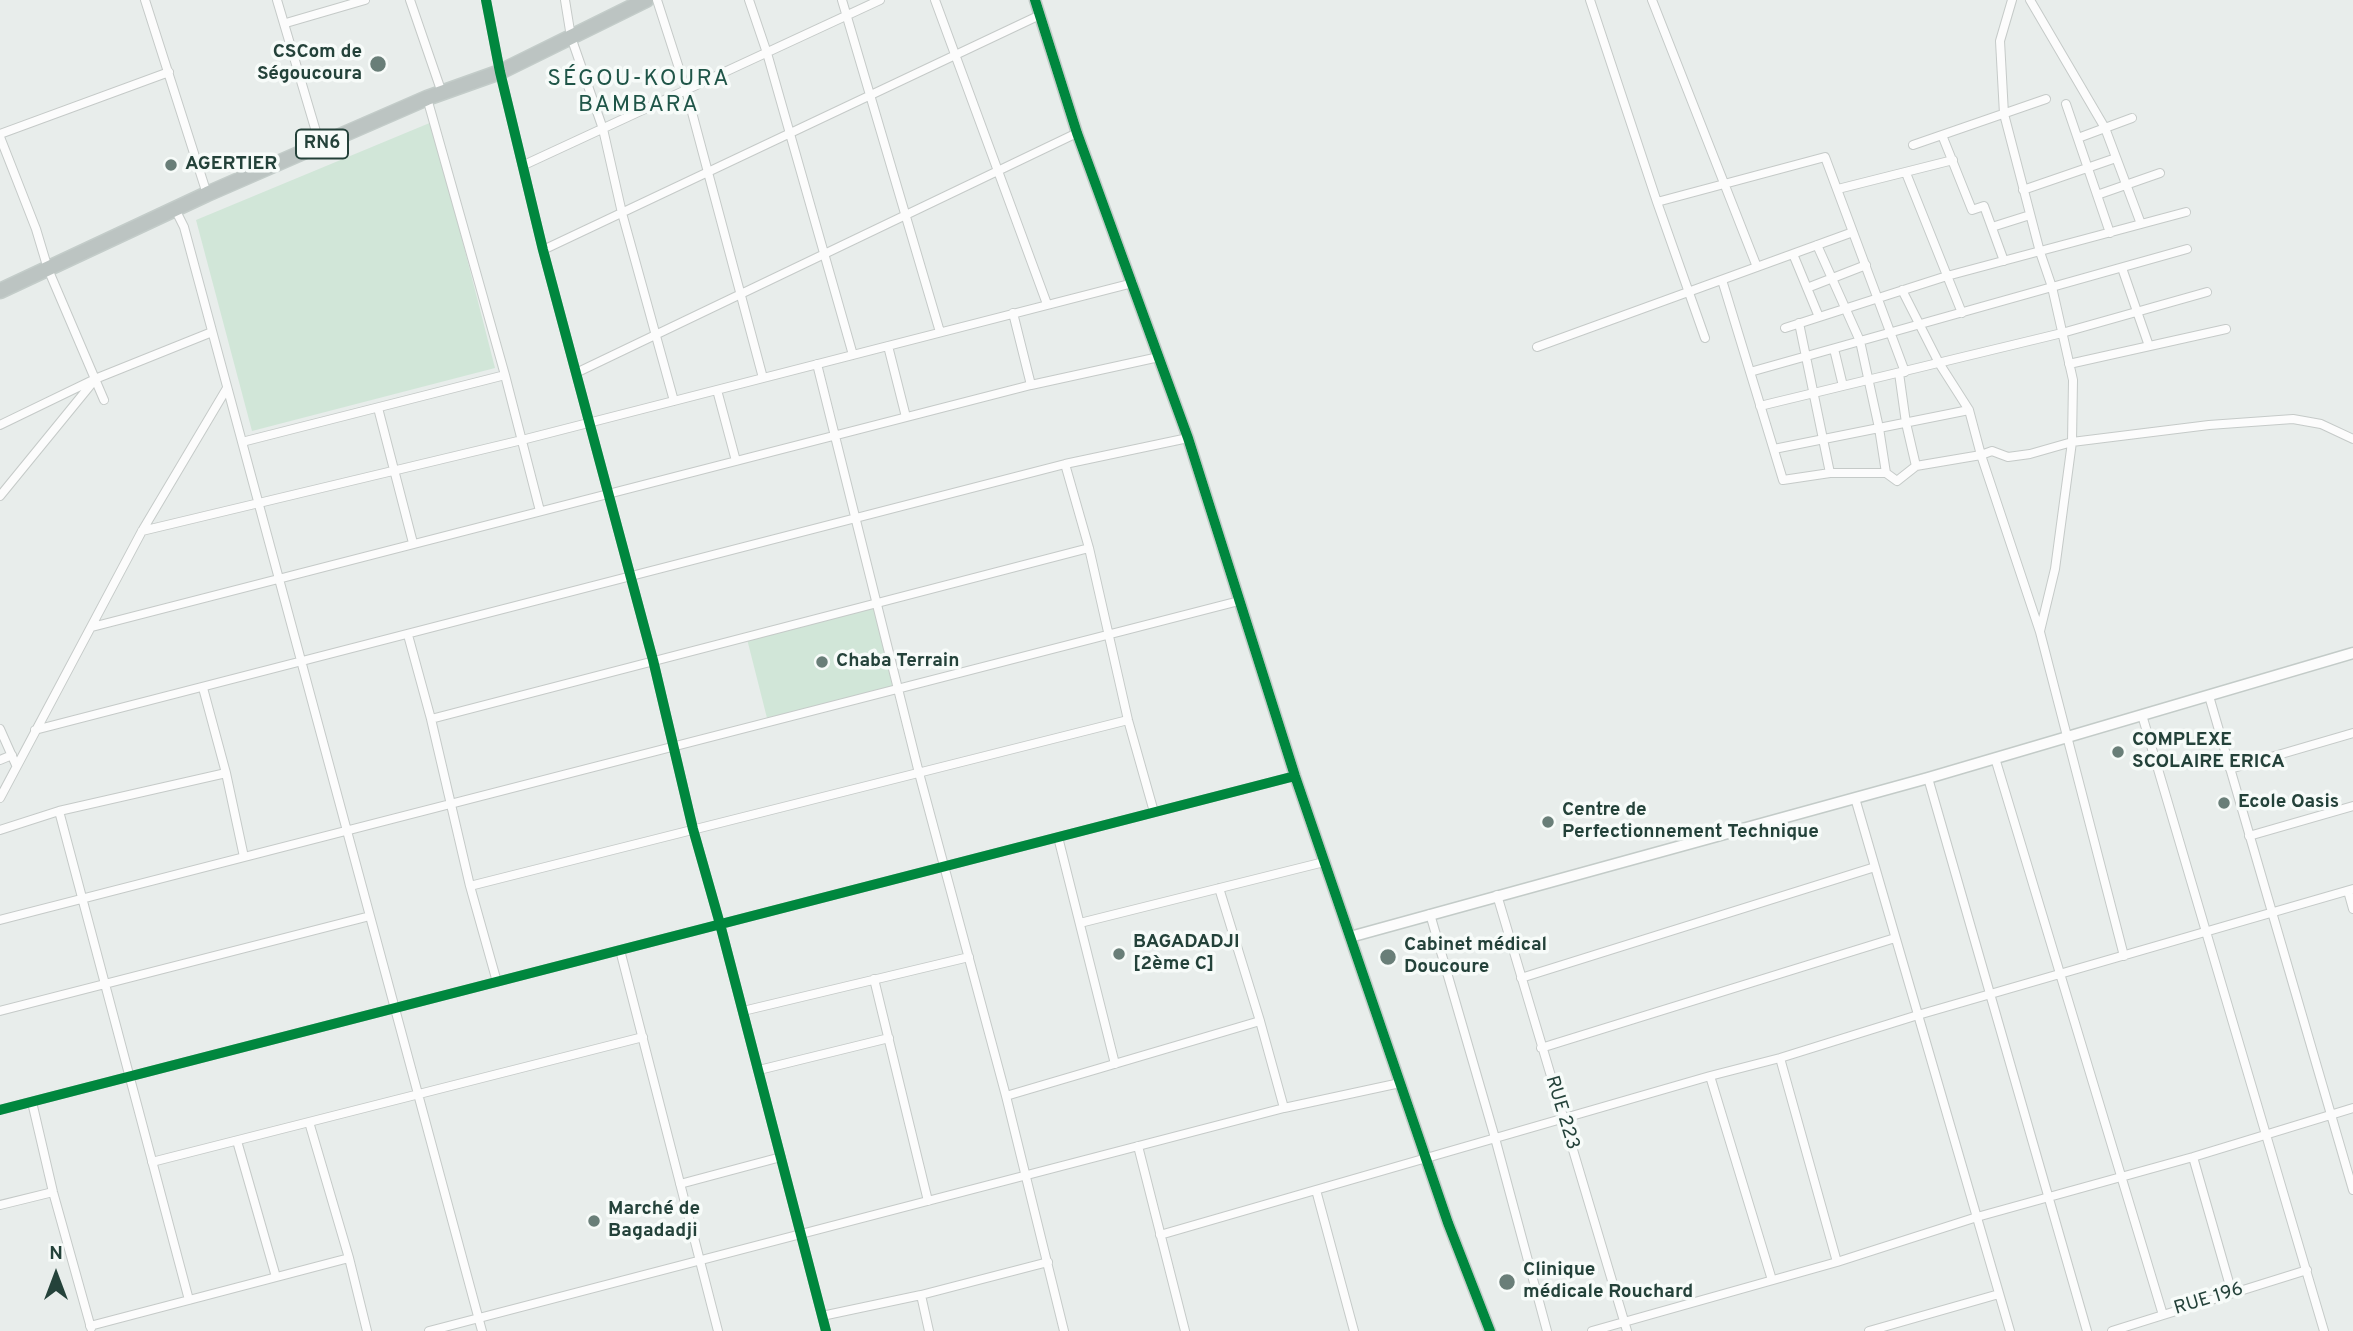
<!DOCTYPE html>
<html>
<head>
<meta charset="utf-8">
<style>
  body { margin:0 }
  #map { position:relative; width:2353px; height:1331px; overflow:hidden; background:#e8edeb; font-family:Overpass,sans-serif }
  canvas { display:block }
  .north { position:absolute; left:21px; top:1240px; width:70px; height:70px; -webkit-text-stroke:5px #f7fbf9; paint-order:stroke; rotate:0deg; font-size:19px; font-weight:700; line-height:28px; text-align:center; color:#24423a }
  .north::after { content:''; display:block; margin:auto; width:24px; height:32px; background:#24423a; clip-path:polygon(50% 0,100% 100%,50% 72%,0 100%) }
</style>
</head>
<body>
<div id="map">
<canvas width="2353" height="1331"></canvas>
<div class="north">N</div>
</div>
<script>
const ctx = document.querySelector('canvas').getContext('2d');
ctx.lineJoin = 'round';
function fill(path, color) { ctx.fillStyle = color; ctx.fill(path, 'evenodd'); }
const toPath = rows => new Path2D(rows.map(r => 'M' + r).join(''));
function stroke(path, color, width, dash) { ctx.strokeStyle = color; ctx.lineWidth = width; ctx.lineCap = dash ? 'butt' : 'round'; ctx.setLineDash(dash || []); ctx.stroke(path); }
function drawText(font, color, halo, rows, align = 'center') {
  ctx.font = font + ' Overpass,sans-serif'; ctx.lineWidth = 7; ctx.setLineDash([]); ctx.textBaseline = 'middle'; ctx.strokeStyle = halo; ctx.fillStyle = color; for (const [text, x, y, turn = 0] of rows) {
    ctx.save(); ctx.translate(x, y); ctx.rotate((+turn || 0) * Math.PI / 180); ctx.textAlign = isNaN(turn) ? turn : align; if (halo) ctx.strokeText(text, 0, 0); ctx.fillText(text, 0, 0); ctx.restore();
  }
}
fill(toPath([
  [432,122,495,368,252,431,196,220],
  [876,602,898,688,768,722,746,635]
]), '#d1e6d8');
const street = toPath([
  [145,0,207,194],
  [277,0,320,145],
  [410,0,442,93],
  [486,0,500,72,543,250,653,660,693,829,720,924,826,1331],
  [565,0,571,37,603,129,622,213,674,401],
  [657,0,686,90,763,378],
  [749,0,767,53,853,355],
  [842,0,940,332],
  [935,0,1047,304],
  [1590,0,1657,202,1705,338],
  [1652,0,1757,267],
  [2012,0,2000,41,2004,114,2040,252,2052,287,2073,380,2072,442,2055,569,2040,631],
  [2030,0,2105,128,2141,224],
  [286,23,365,0],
  [427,98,505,375,540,511],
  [2066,104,2110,233],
  [0,134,169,72],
  [1942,135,1972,210,1984,206,2004,261],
  [0,137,36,229,48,269,104,400],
  [2078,138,2132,118],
  [1913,145,2046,99],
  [524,165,880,0],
  [1906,173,1962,313],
  [1838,189,1953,160],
  [2023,190,2116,158],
  [2097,195,2160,173],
  [1657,202,1825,157,1905,372],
  [175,209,184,227,482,1331],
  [1992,227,2030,215],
  [1817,245,1860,341,1879,428,1886,473],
  [543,250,1040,15],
  [1793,254,1819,317],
  [2122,268,2149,346],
  [1722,280,1783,480,1830,473,1886,473,1897,481,1916,466,1981,455,1992,451,2008,457,2030,454,2072,442,2209,425,2293,419,2321,424,2353,439],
  [1807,288,1866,265],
  [1902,290,1939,363,1969,410,1981,455,2040,632,2124,956],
  [1013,313,1031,385],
  [1799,323,1830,473],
  [1785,328,1947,276,2186,212],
  [888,346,906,417],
  [1537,347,1853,232],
  [1834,349,1843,386],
  [817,364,919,773,1006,1096,1064,1331],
  [2069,364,2226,329],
  [578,372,1077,133],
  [1750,372,2187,249],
  [1899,373,1906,423,1916,466],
  [717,390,736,461],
  [1760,406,2062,333,2207,292],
  [378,408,413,543],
  [0,425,95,379,212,332],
  [242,442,505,375],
  [1774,449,1969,410],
  [1065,464,1089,548,1128,720,1154,812],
  [0,496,93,382],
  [142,531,522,440,1133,283],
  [92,627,1031,385,1159,357],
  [408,635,431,719,470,886,497,982],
  [203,688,226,773,244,857],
  [2209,696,2353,1190],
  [2142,715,2324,1331],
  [431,719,1089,548],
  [0,729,16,765],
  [35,730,1065,464,1188,438],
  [1995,758,2163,1315],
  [0,760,12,755],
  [2230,769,2353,733],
  [1928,778,2087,1331],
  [0,798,142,531,227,388],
  [1855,798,2010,1331],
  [59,811,189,1300],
  [0,830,59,811,226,773],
  [2249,836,2353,806],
  [1058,837,1115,1064],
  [470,886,1128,720],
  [1219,888,1260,1021,1284,1108],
  [2348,891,2353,909],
  [1497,895,1627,1331],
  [1430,914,1495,1138,1547,1331],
  [0,920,1239,601],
  [1080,923,1324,862],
  [620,950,718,1331],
  [1521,978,1875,867],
  [874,979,928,1201],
  [0,1011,370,916],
  [743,1011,969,957],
  [1541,1048,1895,938],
  [1780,1058,1837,1262],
  [759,1070,889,1038],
  [1710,1076,1772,1280],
  [1006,1096,1260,1021],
  [32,1102,53,1192,91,1328],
  [0,1110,1295,776],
  [309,1122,349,1258,367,1331],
  [237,1141,276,1277],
  [1138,1146,1185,1331],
  [2193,1157,2232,1293],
  [152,1162,643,1037],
  [680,1184,781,1157],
  [1316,1190,1354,1331],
  [0,1205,53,1192],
  [1160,1235,1710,1076,1780,1058,1918,1015,2353,889],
  [921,1295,929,1331],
  [822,1316,921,1295,1048,1262],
  [90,1326,349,1258],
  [429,1331,1284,1108,1400,1083],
  [1592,1331,1837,1262,1977,1217,2193,1157,2353,1108],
  [1869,1331,1999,1294],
  [2112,1331,2307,1270]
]);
const secondary = toPath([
  [1035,0,1077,133,1188,438,1295,776,1448,1223,1490,1331],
  [1350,937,1928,778,2353,653]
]);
const highway = toPath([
  [0,291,207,194,427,98,500,72,646,0]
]);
stroke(street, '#c5cac8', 10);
stroke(secondary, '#c3cbc8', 13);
stroke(highway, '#c3ccc9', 17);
stroke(street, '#fcfcfc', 8);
stroke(secondary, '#fcfcfc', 10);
stroke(highway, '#bcc4c2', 14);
stroke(toPath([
  [486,0,500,72,543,250,653,660,693,829,720,924,826,1331],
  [1035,0,1077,133,1188,438,1295,776,1448,1223,1490,1331],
  [0,1110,1295,776]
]), '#00873e', 10);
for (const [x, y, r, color] of [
  [378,64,9,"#697e78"],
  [171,165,7,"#697e78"],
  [822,662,7,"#697e78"],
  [2118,752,7,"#697e78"],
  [2224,803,7,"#697e78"],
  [1548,822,7,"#697e78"],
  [1119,954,7,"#697e78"],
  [1388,957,9,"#697e78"],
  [594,1221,7,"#697e78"],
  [1507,1282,9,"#697e78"]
]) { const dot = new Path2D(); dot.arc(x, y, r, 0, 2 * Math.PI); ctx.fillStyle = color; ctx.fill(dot); stroke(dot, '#f7fbf9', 2.5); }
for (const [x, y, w] of [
  [322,144,52]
]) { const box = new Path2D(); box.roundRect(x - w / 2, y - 14.5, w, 29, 5); ctx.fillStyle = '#f7fbf9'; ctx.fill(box); stroke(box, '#24423a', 2); }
drawText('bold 18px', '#24423a', null, [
  ["RN6",322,144]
]);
drawText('bold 19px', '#24423a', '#f7fbf9', [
  ["CSCom de",362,53,"right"],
  ["Ségoucoura",362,75,"right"],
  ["AGERTIER",185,165],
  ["Chaba Terrain",836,662],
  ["COMPLEXE",2132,741],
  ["SCOLAIRE ERICA",2132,763],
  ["Ecole Oasis",2238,803],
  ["Centre de",1562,811],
  ["Perfectionnement Technique",1562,833],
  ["BAGADADJI",1133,943],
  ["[2ème C]",1133,965],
  ["Cabinet médical",1404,946],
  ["Doucoure",1404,968],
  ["Marché de",608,1210],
  ["Bagadadji",608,1232],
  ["Clinique",1523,1271],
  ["médicale Rouchard",1523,1293]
], 'left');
drawText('19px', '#24423a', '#f7fbf9', [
  ["RUE 223",1561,1113,73],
  ["RUE 196",2209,1300,-17]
]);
ctx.letterSpacing = '2px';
drawText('23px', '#1f5548', '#f7fbf9', [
  ["SÉGOU-KOURA",639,80],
  ["BAMBARA",639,106]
]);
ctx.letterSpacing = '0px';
</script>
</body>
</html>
